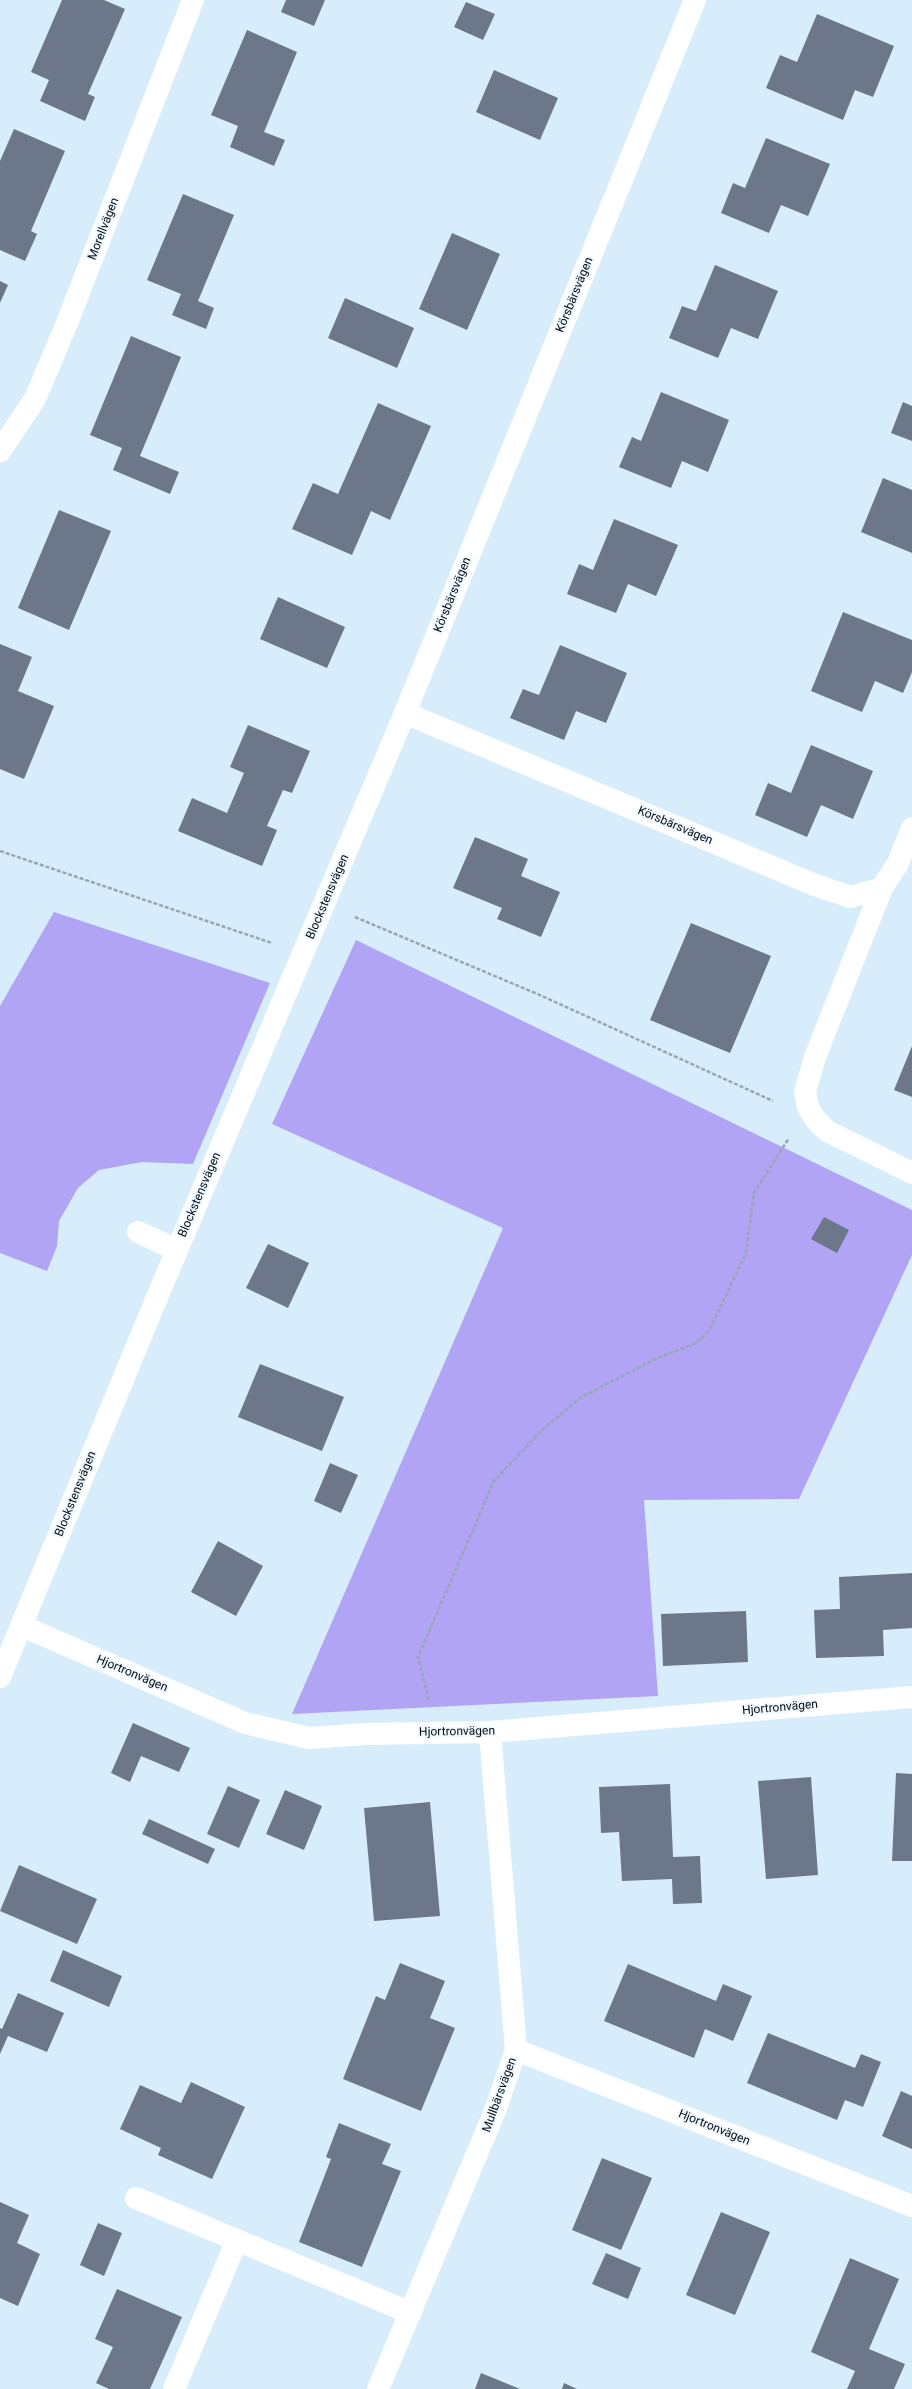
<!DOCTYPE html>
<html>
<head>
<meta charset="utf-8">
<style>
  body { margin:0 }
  canvas { display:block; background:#d7edfc }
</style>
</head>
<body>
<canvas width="912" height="2389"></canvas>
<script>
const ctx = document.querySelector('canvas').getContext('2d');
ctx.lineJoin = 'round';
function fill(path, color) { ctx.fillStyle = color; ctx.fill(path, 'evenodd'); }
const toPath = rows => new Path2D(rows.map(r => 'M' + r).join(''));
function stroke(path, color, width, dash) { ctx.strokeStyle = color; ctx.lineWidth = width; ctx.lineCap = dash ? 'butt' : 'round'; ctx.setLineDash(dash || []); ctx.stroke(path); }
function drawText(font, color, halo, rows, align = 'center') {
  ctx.font = font + ' Roboto,sans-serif'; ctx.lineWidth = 4; ctx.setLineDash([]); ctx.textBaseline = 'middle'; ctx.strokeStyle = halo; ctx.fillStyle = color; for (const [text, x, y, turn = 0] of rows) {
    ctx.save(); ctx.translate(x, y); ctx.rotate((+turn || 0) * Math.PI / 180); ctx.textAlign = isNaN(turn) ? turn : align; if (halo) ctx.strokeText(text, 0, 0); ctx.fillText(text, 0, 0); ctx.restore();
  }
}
fill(toPath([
  [54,912,270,983,193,1164,142,1162,99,1170,78,1188,59,1221,57,1246,47,1271,0,1253,0,1006],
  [356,940,912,1210,912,1255,799,1499,644,1500,658,1696,292,1714,503,1228,272,1124]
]), '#b1a4f5');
fill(toPath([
  [62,0,104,0,125,9,88,94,95,97,85,121,40,101,49,80,31,72],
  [286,0,325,0,314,26,281,12],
  [466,2,495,14,483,40,454,27],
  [817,14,894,46,873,97,855,90,843,120,766,88,780,55,797,62],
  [247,30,297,52,264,132,285,140,274,166,230,147,238,126,211,115],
  [494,70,558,98,540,140,476,112],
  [14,129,65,151,31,231,37,234,25,261,0,250,0,161],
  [766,138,830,164,808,216,781,205,769,233,721,213,733,183,745,188],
  [183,194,234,215,198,301,214,308,206,329,172,315,181,294,147,280],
  [452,233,500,254,467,330,419,309],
  [715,265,778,291,758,339,731,328,718,358,669,338,682,306,696,311],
  [0,281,8,285,0,303],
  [345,298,414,328,397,368,328,338],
  [131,336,181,357,140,456,179,472,170,494,113,470,122,448,90,435],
  [661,392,729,420,708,472,682,461,671,488,619,467,632,437,641,441],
  [903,402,912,406,912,441,891,433],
  [378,403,431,426,390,520,371,511,352,555,292,529,313,483,338,494],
  [883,478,912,490,912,553,861,532],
  [59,510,111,531,69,630,18,608],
  [614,519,678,545,656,596,628,584,616,613,567,594,579,564,593,570],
  [278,597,345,627,327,668,260,639],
  [843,612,912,640,912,672,903,693,875,681,862,712,811,691],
  [0,644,32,657,18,691,54,706,24,779,0,769],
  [560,645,627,673,606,723,576,711,564,740,510,718,523,689,539,695],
  [248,725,310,751,292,793,283,790,267,826,277,830,262,866,178,831,192,798,227,813,244,773,230,767],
  [811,745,873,771,853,819,821,805,807,837,755,815,768,783,791,793],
  [475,837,528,859,521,876,560,892,541,937,497,919,502,908,453,888],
  [691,923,771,956,730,1053,650,1020],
  [912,1046,912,1097,894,1090],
  [824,1217,849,1230,837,1253,811,1239],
  [268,1244,309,1263,288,1308,246,1288],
  [260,1364,344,1397,322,1451,238,1417],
  [330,1463,358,1475,341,1513,314,1501],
  [218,1541,263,1566,236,1616,191,1592],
  [912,1573,912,1628,883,1630,884,1656,816,1658,814,1610,840,1609,839,1577],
  [746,1611,748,1662,663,1666,661,1614],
  [133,1723,190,1748,179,1772,141,1756,130,1782,111,1773],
  [896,1773,912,1774,912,1861,892,1861],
  [811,1777,818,1875,766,1879,758,1781],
  [670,1784,673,1857,700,1856,702,1903,673,1904,672,1879,622,1881,619,1832,601,1833,599,1787],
  [228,1786,260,1800,239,1848,207,1834],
  [285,1790,322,1806,304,1850,266,1834],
  [430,1802,440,1916,374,1921,364,1808],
  [149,1819,215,1849,208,1864,142,1834],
  [19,1865,97,1899,77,1944,0,1911],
  [63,1950,122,1976,109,2007,50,1981],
  [400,1963,445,1981,430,2018,455,2028,421,2111,343,2079,376,1996,385,2000],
  [628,1964,716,2001,723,1984,752,1996,733,2041,705,2029,694,2058,604,2021],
  [18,1993,64,2013,47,2052,8,2036,0,2054,0,2028,2,2029],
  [768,2033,855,2068,861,2054,881,2062,863,2107,845,2100,837,2120,747,2083],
  [191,2082,245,2107,212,2179,158,2155,161,2148,120,2129,140,2085,181,2103],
  [901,2091,912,2096,912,2149,882,2136],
  [339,2123,391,2144,382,2164,401,2171,362,2267,299,2242,331,2159,326,2157],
  [602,2158,652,2178,621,2250,572,2230],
  [0,2202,29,2215,17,2243,40,2254,18,2306,0,2298],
  [721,2212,770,2232,735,2315,686,2295],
  [98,2223,122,2233,104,2276,80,2265],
  [606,2253,641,2268,628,2299,592,2284],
  [850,2258,899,2279,869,2349,905,2364,894,2389,847,2389,855,2371,811,2352],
  [117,2289,182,2317,150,2389,109,2389,96,2383,113,2347,95,2339],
  [481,2373,520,2389,475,2389],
  [564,2383,577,2389,562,2389]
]), '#6d778a');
stroke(toPath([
  [0,851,272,943],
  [355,917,542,996,773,1101],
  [429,1700,418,1657,494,1481,540,1432,580,1398,655,1359,694,1344,704,1336,711,1327,746,1253,754,1193,789,1138]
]), '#96a7b3', 2.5, [4, 2]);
stroke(toPath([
  [695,0,405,713,815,885,851,897,882,888,898,863,912,828],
  [0,451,35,399,67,323,193,0],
  [882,888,815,1057,805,1092,808,1107,815,1119,827,1131,912,1173],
  [138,1232,177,1250],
  [22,1626,245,1723,309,1738,366,1734,490,1732,912,1697],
  [0,1677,158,1295,405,713],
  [516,2050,912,2206],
  [136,2198,411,2313],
  [174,2389,237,2240],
  [378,2389,495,2111,516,2050,490,1732]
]), '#fff', 22);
drawText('12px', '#060d12', '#eff8fe', [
  ["Morellvägen",104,229,-69],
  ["Körsbärsvägen",575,295,-68],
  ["Körsbärsvägen",453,595,-68],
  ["Körsbärsvägen",675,826,23],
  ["Blockstensvägen",328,897,-67],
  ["Blockstensvägen",200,1195,-67],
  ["Blockstensvägen",76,1494,-68],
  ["Hjortronvägen",132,1674,23],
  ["Hjortronvägen",780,1708,-5],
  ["Hjortronvägen",457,1732,-1],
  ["Mullbärsvägen",500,2095,-70],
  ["Hjortronvägen",714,2128,22]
]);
</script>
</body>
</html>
